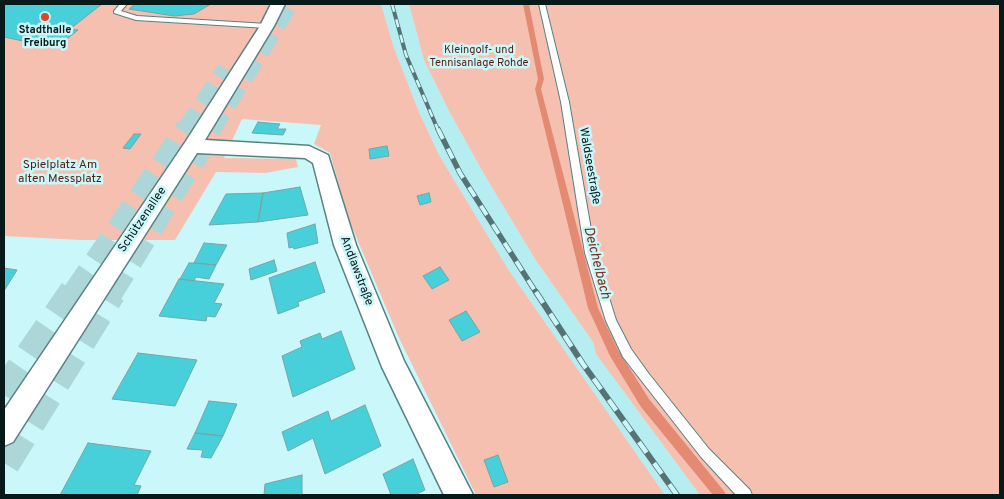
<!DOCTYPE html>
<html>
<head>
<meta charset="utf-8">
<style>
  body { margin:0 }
  #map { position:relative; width:1004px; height:499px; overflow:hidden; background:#caf7fa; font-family:Overpass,sans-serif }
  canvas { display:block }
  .frame { position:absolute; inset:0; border:5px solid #08191a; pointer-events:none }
</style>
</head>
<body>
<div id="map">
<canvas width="1004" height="499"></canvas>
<div class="frame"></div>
</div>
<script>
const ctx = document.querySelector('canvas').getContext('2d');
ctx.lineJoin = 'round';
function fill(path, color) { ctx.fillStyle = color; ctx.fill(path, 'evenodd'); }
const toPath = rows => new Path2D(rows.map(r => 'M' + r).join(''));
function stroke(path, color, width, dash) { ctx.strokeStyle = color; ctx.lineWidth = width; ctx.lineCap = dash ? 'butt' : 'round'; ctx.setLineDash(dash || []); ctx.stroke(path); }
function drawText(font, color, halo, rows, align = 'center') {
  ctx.font = font + ' Overpass,sans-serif'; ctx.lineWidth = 5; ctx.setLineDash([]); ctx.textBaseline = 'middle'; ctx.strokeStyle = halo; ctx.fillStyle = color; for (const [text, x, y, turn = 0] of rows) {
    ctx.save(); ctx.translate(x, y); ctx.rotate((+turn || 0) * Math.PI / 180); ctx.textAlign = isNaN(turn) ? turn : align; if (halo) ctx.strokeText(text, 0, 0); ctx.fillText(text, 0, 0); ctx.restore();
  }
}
fill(toPath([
  [381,4,409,4,424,60,449,111,484,174,535,259,593,342,596,354,700,495,665,495,508,269,439,155,419,112,394,48]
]), '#b6edf1');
fill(toPath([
  [4,4,381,4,394,48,419,112,439,155,508,269,665,495,476,495,399,338,349,220,330,153,314,144,321,125,242,119,224,158,296,159,298,167,265,173,216,172,175,240,81,240,4,236],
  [409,4,1000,4,1000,495,700,495,596,354,593,342,535,259,484,174,449,111,424,60]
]), '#f6c0b1');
fill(toPath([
  [523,4,529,4,544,79,541,89,598,308,618,350,649,399,724,491,726,495,713,495,641,407,610,356,588,308,535,89,538,79,523,4]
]), '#e48a73');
const building = toPath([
  [4,4,102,4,70,29,78,30,56,48,4,37,4,4],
  [135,4,211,4,194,14,174,16,129,9,135,4],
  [258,122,280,124,277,129,286,129,283,135,252,133,258,122],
  [134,134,141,134,130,149,123,148,134,134],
  [387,146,389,156,370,159,369,149,387,146],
  [300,187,308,215,258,222,263,193,300,187],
  [263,193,258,222,209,225,226,194,263,193],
  [429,193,431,202,420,205,417,196,429,193],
  [315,224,318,243,294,249,293,247,289,248,287,233,315,224],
  [204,243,227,245,216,265,194,263,204,243],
  [274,260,277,271,251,280,249,269,274,260],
  [315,262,325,292,298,302,299,306,278,314,269,278,315,262],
  [189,263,194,263,216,265,209,279,196,277,194,281,180,279,189,263],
  [440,267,449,280,432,289,423,276,440,267],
  [4,268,17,270,4,291,4,268],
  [179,279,224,284,214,303,222,304,215,317,207,316,206,321,159,316,179,279],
  [466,311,480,332,462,341,449,320,466,311],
  [341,331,355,369,293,397,282,356,302,347,300,341,320,333,322,339,341,331],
  [138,353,197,360,175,406,112,399,138,353],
  [209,401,237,404,223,436,195,433,209,401],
  [365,405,381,446,325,474,313,438,288,451,282,432,328,411,331,421,365,405],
  [195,433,223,436,211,458,201,457,203,450,187,449,195,433],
  [88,443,151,451,134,485,141,486,137,495,60,495,88,443],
  [498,455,508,482,494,487,484,460,498,455],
  [413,459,425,490,415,495,391,495,383,474,413,459],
  [302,475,302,495,264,495,265,484,302,475]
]);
fill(building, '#47d0d9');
stroke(building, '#79a4a6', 1);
stroke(toPath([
  [187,130,227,70],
  [210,130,288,4]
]), '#add6d8', 21, [21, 10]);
stroke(toPath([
  [75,294,188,129],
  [109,294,211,129]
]), '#add6d8', 26, [26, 13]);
stroke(toPath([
  [4,395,75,292],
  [4,463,110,292]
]), '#add6d8', 32, [32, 16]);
const lane = toPath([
  [120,4,127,4,121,11,137,16,267,24,271,26,267,28,136,20,114,13,114,11,120,4],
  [539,4,545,4,569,102,595,253,616,320,631,349,649,374,709,449,750,490,752,495,736,495,701,457,623,357,606,321,585,253,561,102,539,4]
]);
const street = toPath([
  [271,4,285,4,274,26,205,140,309,146,328,155,356,245,404,361,473,495,444,495,382,367,334,245,313,163,305,158,197,153,13,442,4,446,4,410,186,141,260,26,271,4]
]);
stroke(lane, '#578183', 2);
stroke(street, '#578183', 3);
fill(lane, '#fff');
fill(street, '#fff');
const railFar2 = toPath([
  [392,4,406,55,438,130]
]);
const railFar1 = toPath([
  [438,129,460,173,537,294]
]);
const rail = toPath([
  [536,292,583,364,677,495]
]);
stroke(railFar2, '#567274', 4);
stroke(railFar1, '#567274', 5.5);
stroke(rail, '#567274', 6);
stroke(railFar2, '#caf7fa', 2.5, [8]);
stroke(railFar1, '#caf7fa', 4, [11]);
stroke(rail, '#caf7fa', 4.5, [13]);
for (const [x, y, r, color] of [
  [45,17,5,"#d44b27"]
]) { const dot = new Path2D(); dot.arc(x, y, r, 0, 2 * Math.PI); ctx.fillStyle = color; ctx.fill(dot); stroke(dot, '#caf7fa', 2); }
drawText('bold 11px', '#08191a', '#caf7fa', [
  ["Stadthalle",45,31],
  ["Freiburg",45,44]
]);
drawText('11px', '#551d0e', '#caf7fa', [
  ["Kleingolf- und",479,51],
  ["Tennisanlage Rohde",479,64]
]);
drawText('12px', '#551d0e', '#caf7fa', [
  ["Spielplatz Am",60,166],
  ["alten Messplatz",60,180]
]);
drawText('12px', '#08191a', '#caf7fa', [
  ["Waldseestraße",589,166,80],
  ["Schützenallee",143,220,-56],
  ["Andlawstraße",356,271,69]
]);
drawText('italic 14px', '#7c2b17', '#caf7fa', [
  ["Deichelbach",596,263,76]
]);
</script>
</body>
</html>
